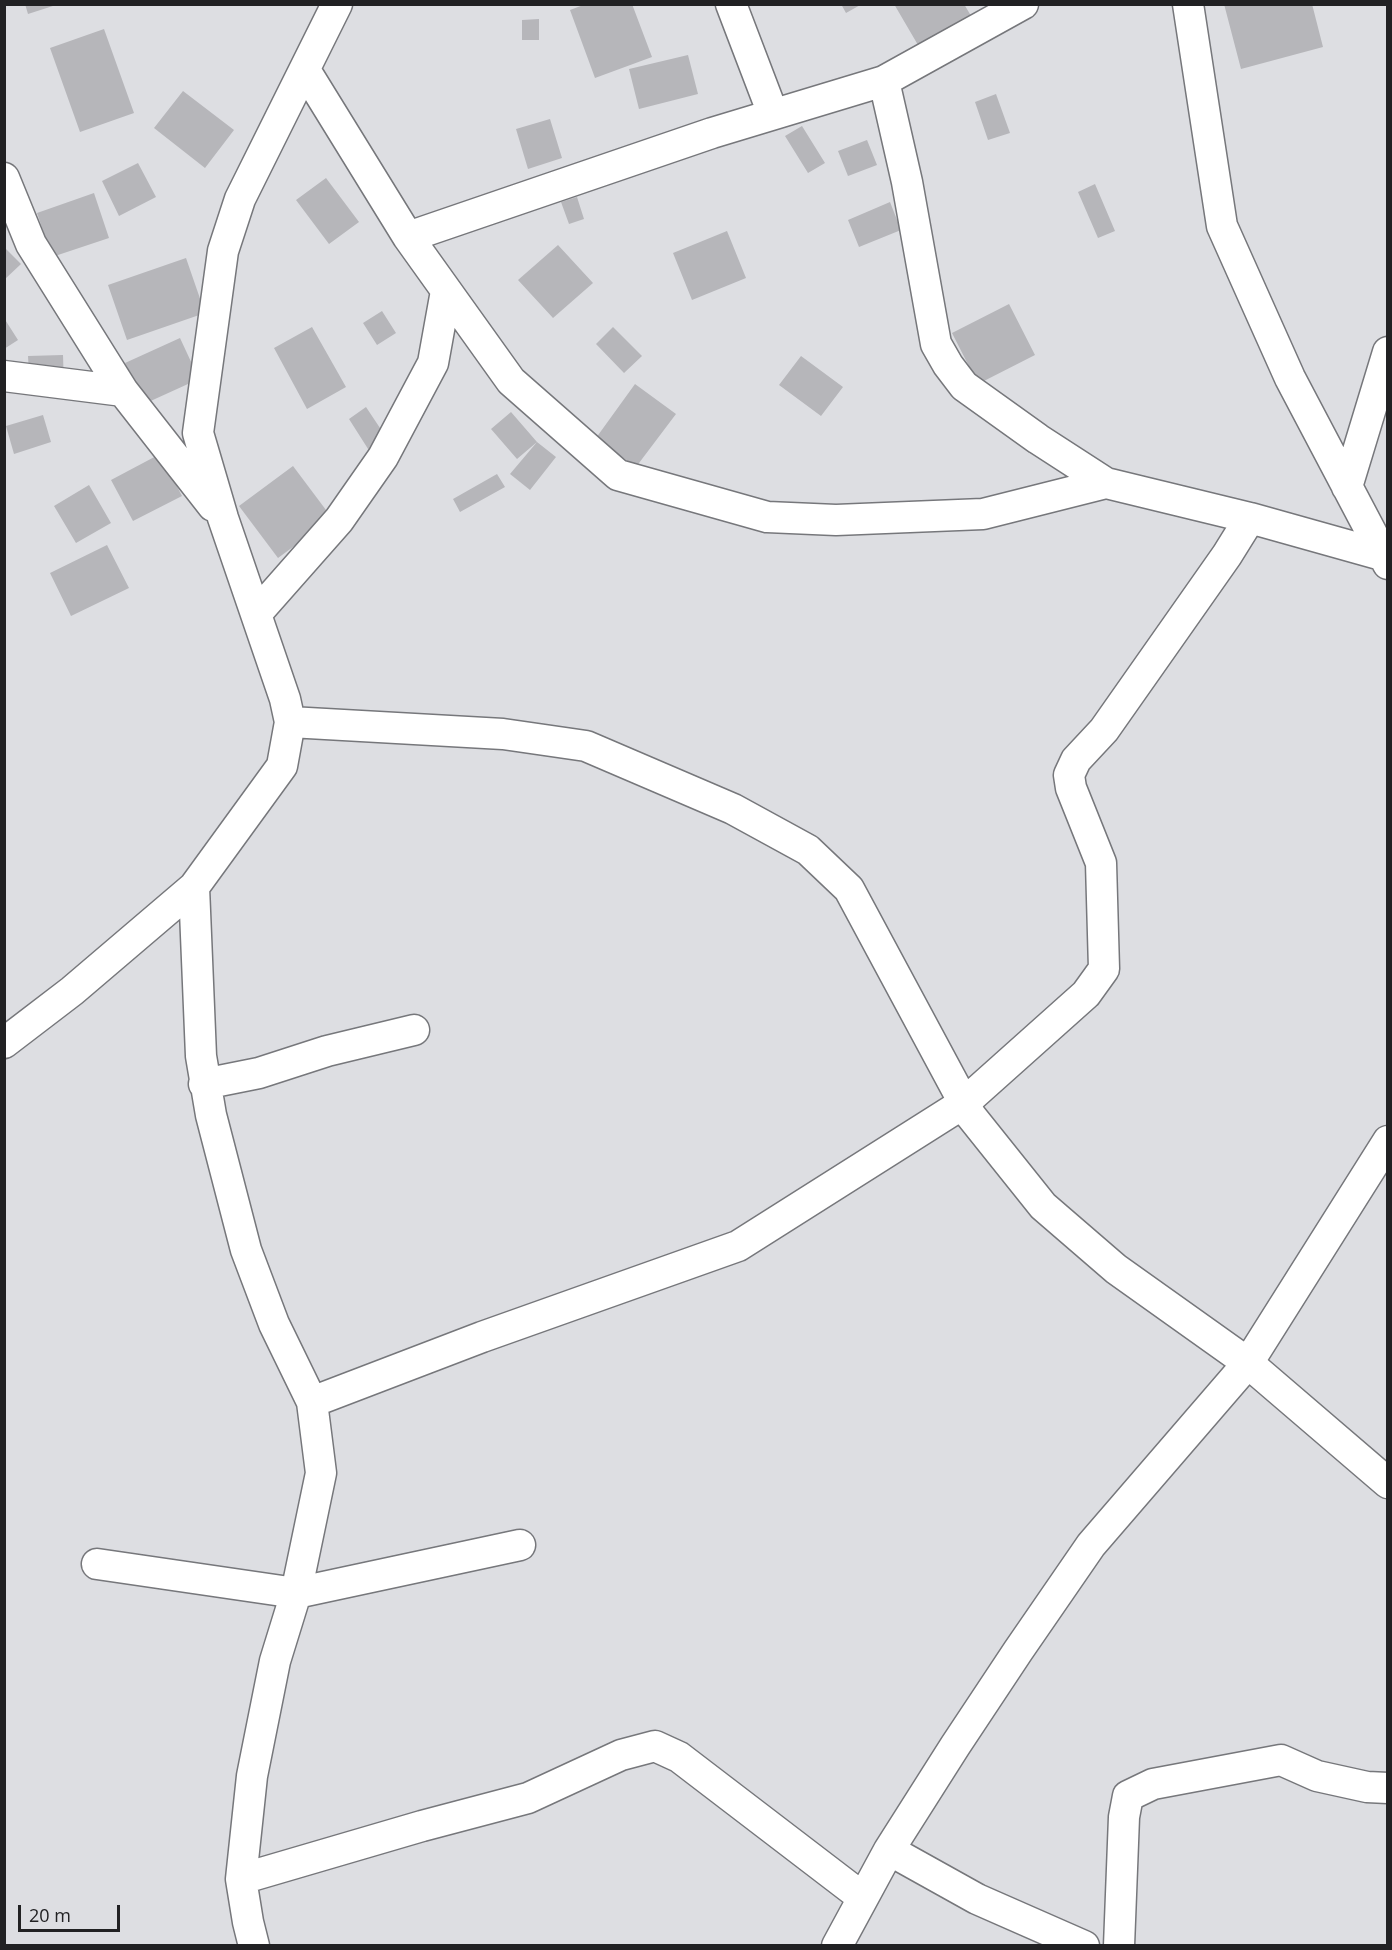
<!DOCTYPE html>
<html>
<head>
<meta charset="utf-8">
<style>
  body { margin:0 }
  #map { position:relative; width:1392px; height:1950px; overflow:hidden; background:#dddee2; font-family:"Open Sans",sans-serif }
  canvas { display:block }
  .frame { position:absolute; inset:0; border:6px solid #212123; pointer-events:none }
  .scale { position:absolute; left:18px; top:1905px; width:102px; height:27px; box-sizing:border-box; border:3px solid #212123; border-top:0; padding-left:8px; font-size:18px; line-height:21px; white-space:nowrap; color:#212123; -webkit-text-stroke:4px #dddee2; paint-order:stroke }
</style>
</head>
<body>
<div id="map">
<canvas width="1392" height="1950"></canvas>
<div class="frame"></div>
<div class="scale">20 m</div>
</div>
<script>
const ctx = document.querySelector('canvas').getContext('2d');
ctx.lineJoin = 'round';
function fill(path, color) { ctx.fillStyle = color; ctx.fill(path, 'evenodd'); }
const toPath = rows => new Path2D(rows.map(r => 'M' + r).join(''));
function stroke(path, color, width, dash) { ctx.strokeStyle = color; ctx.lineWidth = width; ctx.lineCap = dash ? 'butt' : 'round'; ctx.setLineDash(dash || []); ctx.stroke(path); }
fill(toPath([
  [25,4,56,4,56,5,28,14],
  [586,4,632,4,652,57,595,78,570,10],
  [841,4,862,4,846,13],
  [894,4,964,4,977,26,925,57],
  [1224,4,1312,4,1323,47,1241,69],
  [539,19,539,40,522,40,522,20],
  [104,29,134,113,80,132,50,48],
  [688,55,698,94,639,109,629,69],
  [183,91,234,130,205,168,154,128],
  [996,94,1010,133,988,140,975,102],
  [550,119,562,158,528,169,516,129],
  [802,126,825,163,808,173,785,136],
  [867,140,877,165,848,176,838,151],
  [138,163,156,197,119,216,102,181],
  [326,178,359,222,329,244,296,200],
  [1095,184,1115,231,1098,238,1078,192],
  [94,193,109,238,52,257,37,213],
  [577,197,584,219,569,224,561,202],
  [890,202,901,230,859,247,848,220],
  [727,231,746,278,692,300,673,253],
  [558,245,593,283,553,318,518,280],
  [4,247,21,264,4,280],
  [186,258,205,313,127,340,108,285],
  [1009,304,1035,355,978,384,952,333],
  [382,311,396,333,377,345,363,323],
  [4,318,18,340,4,349],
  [312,327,346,387,307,409,274,348],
  [613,327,642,356,624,373,596,344],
  [180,338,199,379,144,404,125,363],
  [63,355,64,387,30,389,28,356],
  [801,356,843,387,821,416,779,385],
  [635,384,676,414,636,467,596,438],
  [366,407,388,440,370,452,349,419],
  [511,412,537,442,556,457,530,490,510,474,537,442,517,459,491,429],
  [43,415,51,442,14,454,6,426],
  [160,454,182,496,133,521,111,480],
  [293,466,332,518,278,558,239,506],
  [497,474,505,487,460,512,453,499],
  [89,485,111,523,76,543,54,506],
  [107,545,129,588,71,616,50,573]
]), '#b6b6ba');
const street = toPath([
  [731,4,773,114],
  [1188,4,1222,226,1290,378,1388,564],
  [305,70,408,237,511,381,618,475,767,517,836,520,983,514,1106,483],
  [884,81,907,182,936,344,948,365,964,386,1038,439,1106,483,1250,518,1382,555],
  [4,178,31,244,123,391,213,506],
  [408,237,712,133,884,81,1023,4],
  [4,376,123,391],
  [1347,487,1388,352],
  [256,614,339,520,383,457,433,363,446,291],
  [290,722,503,734,586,746,733,809,808,850,849,889,971,1116,1043,1206,1116,1269,1248,1363,1388,1483],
  [194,887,201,1056,211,1115,246,1250,274,1324,312,1402],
  [4,1043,72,991,194,887,282,766,290,722,285,699,223,518,198,433,223,251,240,199,337,4],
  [204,1084,259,1073,327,1051,414,1030],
  [97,1564,296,1593,520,1545],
  [889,1850,977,1899,1084,1946],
  [241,1879,422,1826,528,1798,621,1755,655,1746,679,1757,862,1897],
  [254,1946,248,1922,241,1879,252,1776,275,1661,296,1593,321,1473,312,1402,482,1337,738,1246,964,1103,1086,994,1104,969,1101,863,1071,788,1069,775,1076,760,1104,730,1227,555,1250,518],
  [837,1946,889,1850,955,1746,1018,1651,1091,1545,1248,1363,1388,1141],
  [1119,1946,1124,1817,1128,1796,1153,1784,1281,1760,1317,1776,1367,1787,1388,1788]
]);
stroke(street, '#76777b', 33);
stroke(street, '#fff', 30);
</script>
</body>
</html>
